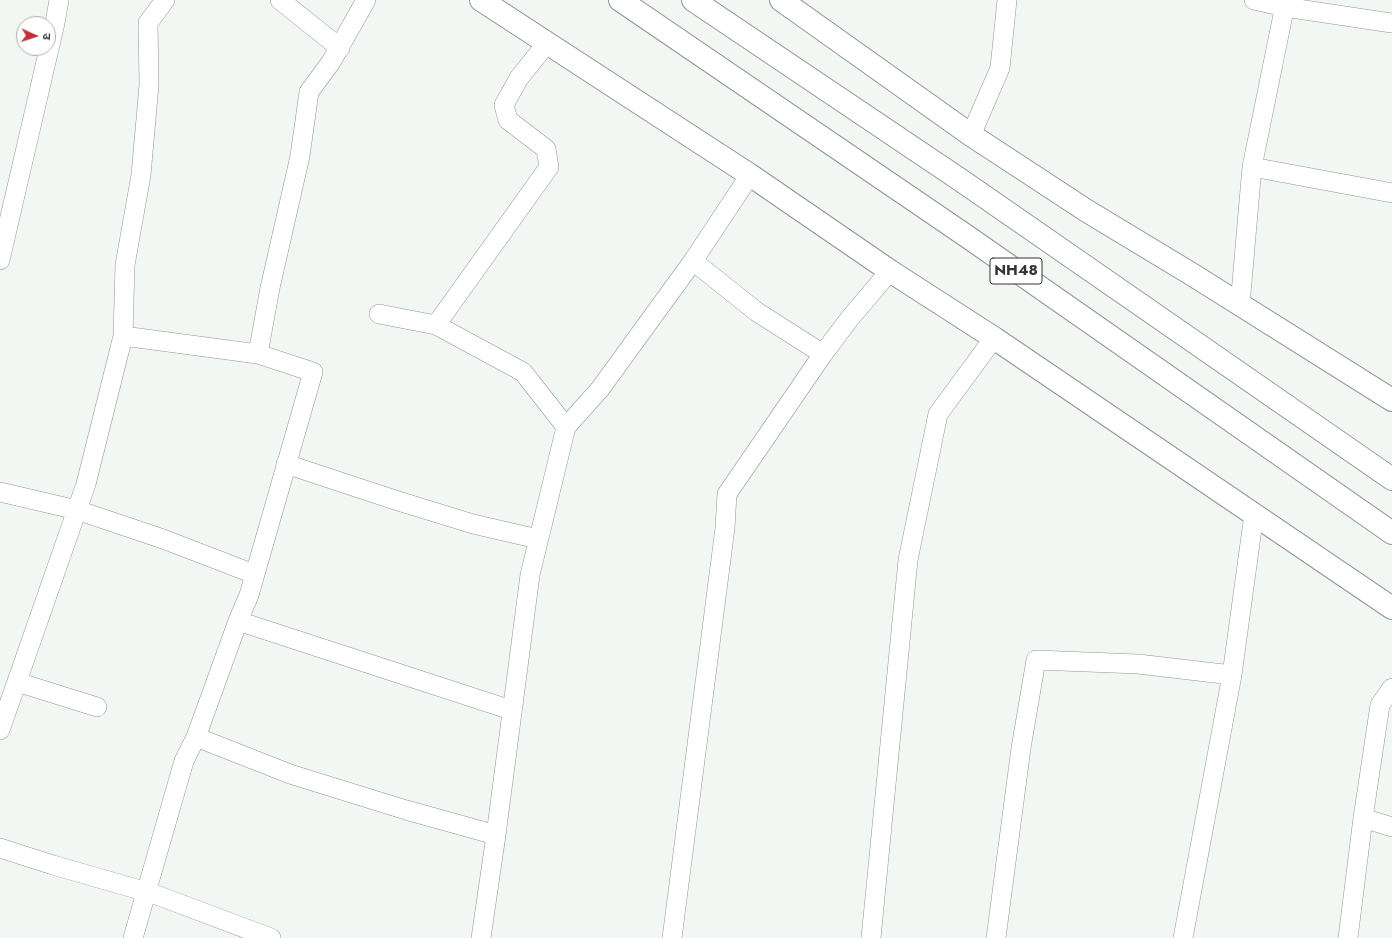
<!DOCTYPE html>
<html>
<head>
<meta charset="utf-8">
<style>
  body { margin:0 }
  #map { position:relative; width:1392px; height:938px; overflow:hidden; background:#f2f7f3; font-family:Jost,"Noto Sans Devanagari",sans-serif }
  canvas { display:block }
  .north { position:absolute; left:16px; top:16px; width:40px; height:40px; box-sizing:border-box; background:#fff; border:1px solid #adaead; border-radius:50%; rotate:93deg; font-size:11px; font-weight:700; line-height:16px; text-align:center; color:#333533 }
  .north::after { content:''; display:block; margin:auto; width:14px; height:18px; background:#c13139; clip-path:polygon(50% 0,100% 100%,50% 72%,0 100%) }
</style>
</head>
<body>
<div id="map">
<canvas width="1392" height="938"></canvas>
<div class="north">उ</div>
</div>
<script>
const ctx = document.querySelector('canvas').getContext('2d');
ctx.lineJoin = 'round';
const toPath = rows => new Path2D(rows.map(r => 'M' + r).join(''));
function stroke(path, color, width, dash) { ctx.strokeStyle = color; ctx.lineWidth = width; ctx.lineCap = dash ? 'butt' : 'round'; ctx.setLineDash(dash || []); ctx.stroke(path); }
function drawText(font, color, halo, rows, align = 'center') {
  ctx.font = font + ' Jost,sans-serif'; ctx.lineWidth = 3; ctx.setLineDash([]); ctx.textBaseline = 'middle'; ctx.strokeStyle = halo; ctx.fillStyle = color; for (const [text, x, y, turn = 0] of rows) {
    ctx.save(); ctx.translate(x, y); ctx.rotate((+turn || 0) * Math.PI / 180); ctx.textAlign = isNaN(turn) ? turn : align; if (halo) ctx.strokeText(text, 0, 0); ctx.fillText(text, 0, 0); ctx.restore();
  }
}
const street = toPath([
  [280,0,340,48],
  [1254,0,1285,7,1392,23],
  [547,43,519,78,504,105,508,120,546,149,549,167,436,325,523,372,566,427],
  [971,135,1000,68,1007,0],
  [1252,167,1392,193],
  [750,175,693,261,757,312,823,354],
  [0,260,55,23,59,0],
  [1240,305,1252,167,1286,0],
  [379,314,436,325],
  [123,336,125,265,141,175,149,85,148,23,165,0],
  [258,354,270,288,300,156,309,92,331,62,366,0],
  [286,464,395,500,473,524,538,539],
  [0,492,77,510,163,539,254,574],
  [238,621,511,710],
  [17,682,97,707],
  [1392,688,1380,705,1363,818,1392,827],
  [0,730,86,484,123,336,258,354,313,372,249,595,238,621,196,737,184,761,133,938],
  [196,737,290,774,406,810,496,835],
  [0,848,53,865,154,894,271,938],
  [481,938,496,835,530,575,566,427,600,389,693,261],
  [672,938,725,528,727,494,823,354,850,318,890,271],
  [871,938,908,560,938,414,994,338],
  [996,938,1021,748,1036,660,1138,664,1232,675],
  [1183,938,1232,675,1254,514],
  [1348,938,1363,818]
]);
const secondary = toPath([
  [481,0,750,175,890,271,994,338,1392,608],
  [781,0,971,135,1087,211,1193,275,1392,400]
]);
const highway = toPath([
  [620,0,965,235,1392,533],
  [693,0,962,181,1392,479]
]);
stroke(street, '#919692', 20);
stroke(secondary, '#919692', 24);
stroke(highway, '#919692', 24);
stroke(street, '#fff', 19);
stroke(secondary, '#fff', 22);
stroke(highway, '#fff', 22);
for (const [x, y, w] of [
  [1016,271,52]
]) { const box = new Path2D(); box.roundRect(x - w / 2, y - 13, w, 26, 3); ctx.fillStyle = '#fff'; ctx.fill(box); stroke(box, '#333533', 1); }
drawText('bold 15px', '#333533', null, [
  ["NH48",1016,271]
]);
</script>
</body>
</html>
